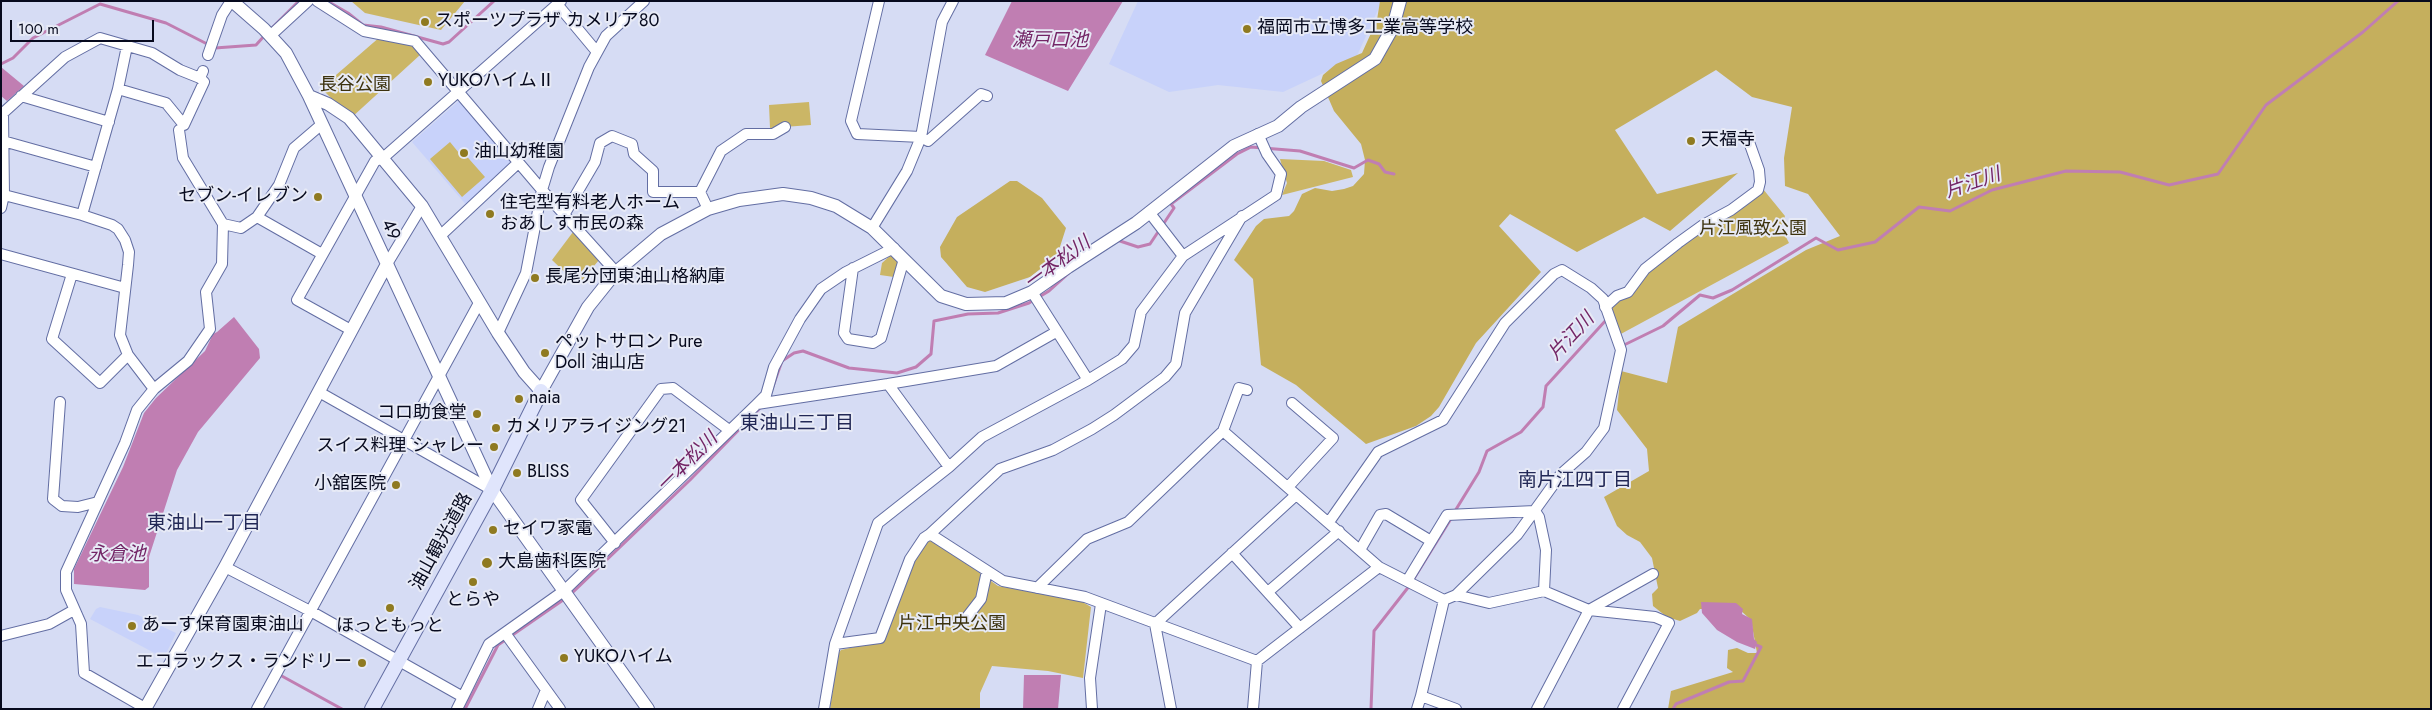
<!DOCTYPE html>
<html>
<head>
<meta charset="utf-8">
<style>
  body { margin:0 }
  #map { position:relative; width:2432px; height:710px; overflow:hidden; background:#d6dcf4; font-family:Jost,sans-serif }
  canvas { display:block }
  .frame { position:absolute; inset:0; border:2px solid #070a1e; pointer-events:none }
  .scale { position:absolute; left:10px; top:20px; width:144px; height:22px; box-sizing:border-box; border:2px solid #070a1e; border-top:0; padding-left:6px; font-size:15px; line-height:18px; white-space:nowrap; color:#070a1e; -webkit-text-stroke:4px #e7eaf6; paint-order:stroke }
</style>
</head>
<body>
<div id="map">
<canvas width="2432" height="710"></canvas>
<div class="frame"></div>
<div class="scale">100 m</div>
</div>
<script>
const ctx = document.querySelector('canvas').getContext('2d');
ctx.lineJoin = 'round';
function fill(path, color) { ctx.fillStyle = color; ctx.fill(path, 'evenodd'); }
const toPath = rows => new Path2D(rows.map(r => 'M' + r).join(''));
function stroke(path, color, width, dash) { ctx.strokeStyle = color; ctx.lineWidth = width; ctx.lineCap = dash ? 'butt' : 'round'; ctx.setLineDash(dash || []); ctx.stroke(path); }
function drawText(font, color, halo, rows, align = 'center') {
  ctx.font = font + ' Jost,"Noto Sans JP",sans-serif'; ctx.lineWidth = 4; ctx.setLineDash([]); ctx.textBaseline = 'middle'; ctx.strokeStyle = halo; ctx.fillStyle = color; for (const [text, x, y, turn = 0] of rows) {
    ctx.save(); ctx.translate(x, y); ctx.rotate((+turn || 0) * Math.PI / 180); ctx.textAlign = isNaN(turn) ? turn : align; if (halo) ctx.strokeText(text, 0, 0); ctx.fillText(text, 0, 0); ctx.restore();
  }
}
fill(toPath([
  [1138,1,1382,1,1356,58,1283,92,1218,85,1169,92,1109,64],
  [461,99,516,164,468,207,412,142],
  [100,607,138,615,176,633,164,658,90,619,96,609]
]), '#c8d2fa');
fill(toPath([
  [351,1,465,1,441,30,365,13],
  [381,36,410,43,420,55,351,118,321,88],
  [809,102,811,125,770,128,769,105],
  [450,142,459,153,462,151,485,177,462,197,430,159],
  [1280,159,1324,161,1351,170,1353,177,1282,195,1287,183],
  [1763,189,1785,216,1781,227,1789,243,1619,335,1608,307,1679,246],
  [573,232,599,260,578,285,552,260],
  [893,253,899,257,894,277,880,275,882,263],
  [934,540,998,586,1081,601,1091,607,1083,678,1048,671,992,666,980,693,980,709,830,709,838,654,841,650,880,641,914,562,926,541]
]), '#cbb666');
fill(toPath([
  [1380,1,2431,1,2431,709,1668,709,1671,691,1733,672,1727,668,1728,650,1737,648,1748,653,1757,653,1751,620,1739,609,1700,609,1697,613,1680,621,1667,617,1653,606,1652,594,1658,588,1652,558,1640,542,1627,535,1617,526,1604,497,1649,471,1647,449,1617,410,1621,371,1667,383,1678,327,1806,250,1840,236,1808,194,1785,186,1784,158,1792,107,1752,97,1716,70,1615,130,1657,194,1738,173,1670,231,1644,217,1577,252,1510,214,1499,226,1541,272,1476,343,1439,407,1431,416,1416,426,1366,444,1296,385,1261,365,1253,279,1234,260,1256,226,1264,219,1289,216,1294,211,1302,194,1315,188,1332,191,1344,189,1353,186,1364,174,1365,160,1361,144,1334,111,1321,81,1323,75,1336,64,1362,53,1377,20],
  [1010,181,1017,181,1042,198,1066,228,1057,256,1030,277,985,292,967,287,941,257,940,247,957,217]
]), '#c5af5d');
fill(toPath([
  [1012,1,1123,1,1068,91,985,55],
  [1,67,24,86,7,101,1,96],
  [234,317,259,349,260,358,198,432,177,470,149,557,149,587,145,590,74,584,74,569,123,467,144,413,156,398,205,351,213,334,217,332],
  [1701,602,1736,603,1743,609,1742,614,1752,619,1754,639,1757,642,1755,649,1737,642,1717,630,1702,613],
  [1024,675,1061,675,1058,709,1023,709]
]), '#c07eb2');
stroke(toPath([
  [327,1,348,13,363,25,381,27,443,44,449,42,494,1],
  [271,29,299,1],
  [1,64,13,58,33,38,100,4,166,23,215,48,256,45,265,35],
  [1117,240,1138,247,1150,244,1174,208,1171,204,1237,154,1251,147,1300,151,1354,168,1368,160,1379,164,1385,172,1394,174],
  [1622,346,1663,326,1700,295,1713,298,1732,290,1816,238,1838,250,1875,242,1919,207,1950,211,1992,190,2066,171,2120,172,2169,185,2218,174,2266,105,2363,32,2398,1],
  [772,389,782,361,794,353,803,351,849,368,897,373,916,367,931,354,934,321,968,314,998,313,1029,303,1049,291,1069,273],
  [1455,511,1479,472,1487,451,1521,432,1543,407,1546,386,1607,319],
  [1413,580,1452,517],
  [571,594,690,480,761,407],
  [280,675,342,709],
  [465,709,498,645,566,598],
  [1371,709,1374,631,1410,585],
  [1673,709,1676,704,1729,682,1743,681,1761,647,1756,645]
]), '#c07eb2', 3);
const minor = toPath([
  [317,1,364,31,415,41,542,190,616,272],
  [879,1,851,121,857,134,921,137,928,141,981,94,987,96],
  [557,4,597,52],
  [270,36,308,1],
  [208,55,222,15,231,1],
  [118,89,127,46],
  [21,96,109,122],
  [3,141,96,167],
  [1,194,4,195,1,208],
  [708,209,700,192,721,151,746,134,773,134,785,127],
  [1149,212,1183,256],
  [82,215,4,195,3,113,65,57,100,38,152,53,180,70,200,78],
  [564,215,595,162,600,143,612,136,632,144,634,154,653,171,653,192,700,192],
  [1242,216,1185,313,1176,364,1165,377,1114,415,1092,429,1053,450,1000,469,930,534,1003,581,1085,597,1257,661],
  [257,217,322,254],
  [223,224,241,228,257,217,279,185,294,148,322,124],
  [872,228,907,171,921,137,942,22,953,1],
  [440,236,518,163],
  [1,254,125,288],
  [387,264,422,206],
  [853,268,844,333,848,339,873,343,881,338,904,259],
  [72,274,52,339,100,383,128,355],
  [1605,307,1617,296,1628,292,1645,269,1678,243,1703,225,1731,210,1758,190,1760,182,1759,170,1748,139],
  [351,330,297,300,375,161,383,158,561,1],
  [498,333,526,273,542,190,549,167,589,67,606,36,644,1],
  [1088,380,1122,359,1134,345,1141,312,1183,256,1276,195,1281,174,1267,154,1258,134],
  [888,384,996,366,1056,332],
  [154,389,188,361,210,329,206,292,222,264,223,224,183,158,179,130],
  [1247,390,1239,388,1223,431,1379,567,1444,600],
  [319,392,492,490],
  [60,402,53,499,62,506,78,507,98,502],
  [757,404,888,384,949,467],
  [1288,487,1333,438,1292,403],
  [1329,522,1378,452,1443,420,1505,323,1554,274,1562,270,1591,288,1603,299,1621,350,1604,428,1586,452,1561,474,1517,535,1456,595,1444,600,1421,696],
  [615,543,581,500,661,389,673,388,729,430],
  [1360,550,1380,515,1386,514,1431,541],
  [1232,553,1300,628],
  [225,567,314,613,463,697,457,709],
  [1407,581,1447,515,1535,511,1539,517,1546,550,1544,591,1589,610,1655,617,1669,623,1623,709],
  [1037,588,1087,539,1128,522,1223,431],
  [1269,591,1339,531],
  [1456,595,1489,603,1544,591],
  [967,617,981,599,987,571],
  [505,633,560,709],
  [1,636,49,624,74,610],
  [835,644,880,638,910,559,924,538,930,534],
  [463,697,489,644,565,590,757,404,766,395,774,367,800,319,821,289,846,272,894,248],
  [145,708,84,673,81,624,66,590,66,572,125,443,137,410,154,389,128,355,120,335,128,265,129,252,125,240,118,229,112,225,82,215,118,89,166,103,184,125,204,82,200,78,203,71],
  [257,709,479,303],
  [538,709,546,690],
  [824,709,835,644,878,523,949,467,982,437,1088,380,1032,292],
  [1092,709,1090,678,1101,604],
  [1171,709,1155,624,1296,495],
  [1253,709,1257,661,1379,567],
  [1417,709,1421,696,1456,709],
  [1537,709,1589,610,1653,574]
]);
const tertiary = toPath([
  [232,1,264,29,286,53,309,96,492,490,648,709],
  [309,96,328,104,349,118,422,206,498,333,524,372,541,391,588,307,616,272,661,234,708,209,739,200,783,194,811,198,836,206,872,228,941,296,966,304,1006,303,1032,292,1068,267,1136,223,1234,146,1278,126,1301,107,1375,59,1393,27,1400,1],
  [145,709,225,567,387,264]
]);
const secondary = toPath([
  [372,709,492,490,541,391]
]);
stroke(minor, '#636ea3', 12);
stroke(tertiary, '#636ea3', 14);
stroke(secondary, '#636ea3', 16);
stroke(minor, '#fff', 10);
stroke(tertiary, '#fff', 12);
stroke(secondary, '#e0e5fc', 14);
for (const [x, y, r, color] of [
  [425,22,5,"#8f7a20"],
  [1247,29,5,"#8f7a20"],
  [428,82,5,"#8f7a20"],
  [1691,141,5,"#8f7a20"],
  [464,153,5,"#8f7a20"],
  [318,197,5,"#8f7a20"],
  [490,214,5,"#8f7a20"],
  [535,278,5,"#8f7a20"],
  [545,353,5,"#8f7a20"],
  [519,399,5,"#8f7a20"],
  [477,414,5,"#8f7a20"],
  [496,428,5,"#8f7a20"],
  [494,447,5,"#8f7a20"],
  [517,473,5,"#8f7a20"],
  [396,485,5,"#8f7a20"],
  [493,530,5,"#8f7a20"],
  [487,563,6,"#8f7a20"],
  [473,582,5,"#8f7a20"],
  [390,608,5,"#8f7a20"],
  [132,626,5,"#8f7a20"],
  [564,658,5,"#8f7a20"],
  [362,663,5,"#8f7a20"]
]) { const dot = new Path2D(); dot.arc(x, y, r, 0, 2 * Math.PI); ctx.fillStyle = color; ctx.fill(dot); stroke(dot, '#e7eaf6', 2); }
drawText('18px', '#070a1e', '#e7eaf6', [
  ["スポーツプラザ カメリア８０",435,22],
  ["福岡市立博多工業高等学校",1257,29],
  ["YUKOハイムⅡ",438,82],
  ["天福寺",1701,141],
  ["油山幼稚園",474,153],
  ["セブン-イレブン",308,197,"right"],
  ["住宅型有料老人ホーム",500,204],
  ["おあしす市民の森",500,225],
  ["長尾分団東油山格納庫",545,278],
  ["ペットサロン Pure",555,343],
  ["Doll 油山店",555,364],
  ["naia",529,399],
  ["コロ助食堂",467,414,"right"],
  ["カメリアライジング21",506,428],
  ["スイス料理 シャレー",484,447,"right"],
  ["BLISS",527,473],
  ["小舘医院",386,485,"right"],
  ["セイワ家電",503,530],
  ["大島歯科医院",498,563],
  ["とらや",473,601,"center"],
  ["あーす保育園東油山",142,626],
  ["ほっともっと",390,627,"center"],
  ["YUKOハイム",574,658],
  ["エコラックス・ランドリー",352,663,"right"]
], 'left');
drawText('18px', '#3c320e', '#e7eaf6', [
  ["長谷公園",355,86],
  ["片江風致公園",1753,230],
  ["片江中央公園",952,625]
]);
drawText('18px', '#070a1e', '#e7eaf6', [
  ["49",390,230,65],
  ["油山観光道路",442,542,-61]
]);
drawText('italic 19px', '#732566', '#e7eaf6', [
  ["瀬戸口池",1050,41],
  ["片江川",1973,184,-19],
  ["一本松川",1058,264,-36],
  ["片江川",1572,337,-47],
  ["一本松川",688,463,-45],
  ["永倉池",117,555]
]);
drawText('19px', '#222856', '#e7eaf6', [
  ["東油山三丁目",797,424],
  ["南片江四丁目",1575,481],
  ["東油山一丁目",204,524]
]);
</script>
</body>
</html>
